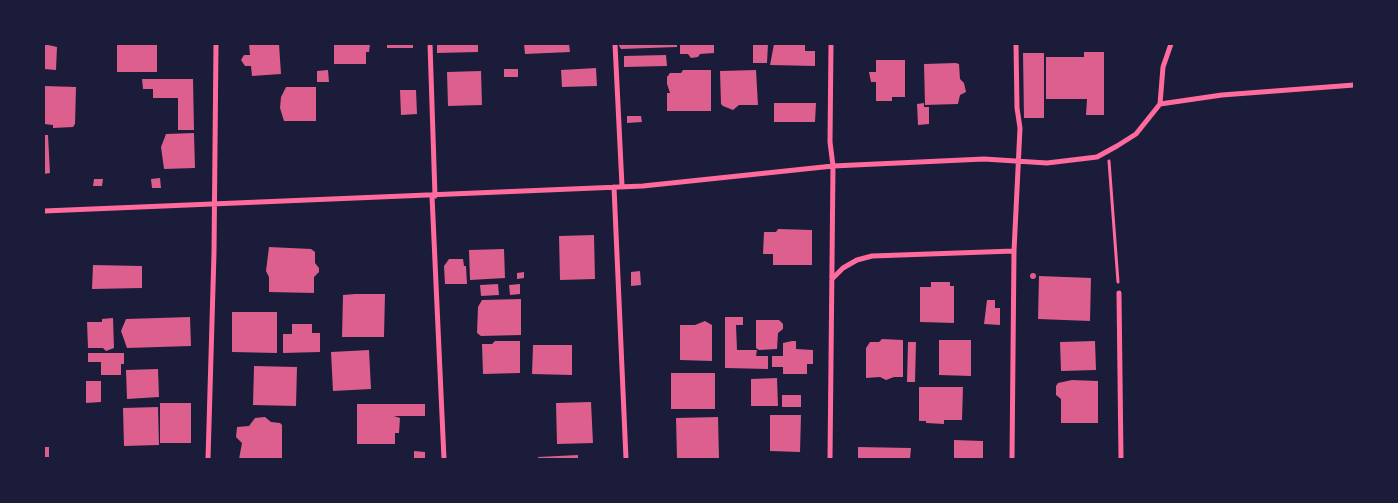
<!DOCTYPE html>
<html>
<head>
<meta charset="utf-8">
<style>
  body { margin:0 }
  #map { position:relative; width:1398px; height:503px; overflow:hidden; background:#1b1b3a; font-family:"PT Serif",serif }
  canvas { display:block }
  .frame { position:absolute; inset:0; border:45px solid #1b1b3a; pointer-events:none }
</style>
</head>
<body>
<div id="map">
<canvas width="1398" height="503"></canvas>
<div class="frame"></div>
</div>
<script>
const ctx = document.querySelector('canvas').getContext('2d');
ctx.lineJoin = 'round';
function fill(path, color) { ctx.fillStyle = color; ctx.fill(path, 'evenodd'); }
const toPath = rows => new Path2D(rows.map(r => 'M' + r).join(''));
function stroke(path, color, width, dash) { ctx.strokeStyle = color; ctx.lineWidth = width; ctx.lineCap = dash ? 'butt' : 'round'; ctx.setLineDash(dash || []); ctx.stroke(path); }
fill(toPath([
  [44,44,57,47,56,70,44,69],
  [117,44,157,44,157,72,117,72],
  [249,44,279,44,281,74,252,76,251,66,245,66,241,60,244,55,250,55],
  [334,44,370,44,369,52,366,52,366,64,334,64],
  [387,44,413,44,413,48,387,48],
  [437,44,478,44,478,52,437,53],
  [524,44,569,44,570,52,525,54],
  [618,44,677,44,677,47,621,49],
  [680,44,714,44,714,53,700,54,698,57,691,58,688,54,680,54],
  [753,44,768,44,767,63,753,63],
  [774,44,805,44,805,51,815,51,815,66,770,65],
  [1084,52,1104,52,1104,115,1086,115,1087,99,1046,99,1046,57,1084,57],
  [1023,53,1044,53,1044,118,1024,118],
  [666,55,667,66,624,67,624,56],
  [876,60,905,60,905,97,892,97,892,101,876,101,876,82,871,82,869,72,876,72],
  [956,63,959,64,960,79,964,83,966,92,960,95,958,104,925,105,924,64],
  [596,68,597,86,562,87,561,70],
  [504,69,518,69,518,77,504,77],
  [328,70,329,82,317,82,317,71],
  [683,70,711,70,711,111,667,111,667,93,670,93,667,84,667,77,670,73,681,73],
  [756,70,758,105,739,105,733,110,723,106,721,104,720,71],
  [481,71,482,105,448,106,447,72],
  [142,79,193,79,194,130,178,130,178,98,153,98,153,89,143,89],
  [44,86,76,87,75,124,73,127,53,128,53,125,44,124],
  [286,87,316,87,316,121,284,121,280,108,281,97],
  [400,90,416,90,417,114,401,115],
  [774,103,816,103,815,122,774,122],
  [924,103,924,107,929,107,929,124,918,125,917,104],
  [627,116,641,116,642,122,627,123],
  [194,133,195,168,164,169,161,147,166,134],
  [44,135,48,135,50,173,44,174],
  [160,178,161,188,152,188,151,179],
  [94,179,103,179,102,186,93,186],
  [778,229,812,230,812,265,773,265,773,254,763,254,764,232,776,232],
  [594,235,595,279,560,280,559,236],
  [269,247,311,249,315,252,315,263,319,268,319,272,314,277,314,293,269,292,269,277,266,271],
  [504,249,505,278,470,280,469,250],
  [449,259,463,259,464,266,466,266,467,284,445,284,444,266],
  [93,265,142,266,142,288,92,289],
  [640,271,641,285,631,286,631,272],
  [524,272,524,278,517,279,517,273],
  '1030 276a3 3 0 1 1 6 0a3 3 0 1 1-6 0Z',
  [1039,276,1091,278,1090,321,1038,319],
  [931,282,950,282,950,286,954,286,954,323,920,322,920,287,931,287],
  [498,284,499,295,481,296,480,285],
  [520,284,520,294,510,295,509,285],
  [355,294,385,294,384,337,342,337,343,295],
  [521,299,521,335,481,336,477,333,478,307,482,300],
  [987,300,995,300,995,308,1000,308,1000,325,984,324],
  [232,312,277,312,277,353,232,352],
  [190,317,191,346,127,348,121,331,126,319],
  [725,317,743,317,743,325,736,325,737,350,757,350,756,356,768,356,768,369,725,368],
  [113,318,114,348,106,351,103,348,88,348,87,322,102,322,102,319],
  [756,320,779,320,783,324,783,329,778,333,777,349,759,350,756,348],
  [705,321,712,325,712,361,680,360,680,325,695,325],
  [292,324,312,324,312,333,320,333,320,352,283,353,283,334,292,334],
  [882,339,903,340,903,377,894,377,886,380,880,377,866,378,866,348,870,342,879,342],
  [939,340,971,340,971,376,939,375],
  [495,341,520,341,520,373,483,374,482,344,492,344],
  [792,341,796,341,796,349,813,350,813,364,807,364,807,374,783,374,783,367,772,367,772,356,783,356,783,343],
  [1095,341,1096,370,1061,371,1060,342],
  [908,342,916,342,915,382,907,382],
  [533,345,572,345,572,375,532,374],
  [369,350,371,389,333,391,331,352],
  [88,353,124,353,124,364,121,364,121,375,101,375,101,362,88,362],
  [254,366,297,367,296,406,253,405],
  [158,369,159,397,127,399,126,370],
  [671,373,715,373,715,409,671,409],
  [777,378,778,406,751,406,751,379],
  [1072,380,1098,381,1098,423,1061,423,1061,399,1056,395,1056,386,1058,383],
  [86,381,101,381,101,402,86,403],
  [919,387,963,387,962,420,944,420,944,424,926,423,926,421,919,421],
  [782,395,801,395,801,407,782,407],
  [591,402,593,443,557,444,556,403],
  [160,403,191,403,191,443,160,443],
  [357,404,425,404,425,416,394,416,400,418,399,433,395,433,395,444,357,444],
  [158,407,159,445,124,446,123,408],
  [770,415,801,415,800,452,770,451],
  [265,417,271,422,280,423,282,425,282,459,239,459,242,443,236,437,237,427,249,426,255,418],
  [718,417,719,458,677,459,676,418],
  [954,440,983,441,983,459,954,459],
  [44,447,49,447,49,457,44,457],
  [858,447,911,448,910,459,858,459],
  [414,451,425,452,425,459,414,459],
  [578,455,578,459,538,459,538,457]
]), '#dd5f8e');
stroke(toPath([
  [1109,161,1118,282]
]), '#ff6b9d', 3);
stroke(toPath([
  [430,44,435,196],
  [615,44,622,186],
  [1160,104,1163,67,1171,44],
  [614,187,626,459],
  [432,196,444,459],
  [44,211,643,186,833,166,984,159,1047,163,1097,157,1117,146,1136,134,1160,104,1222,95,1354,85],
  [832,279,843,268,857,260,872,256,1014,251],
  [1119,293,1121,459],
  [208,459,214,253,216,44],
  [830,459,833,166,830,142,831,44],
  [1012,459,1014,251,1020,128,1017,108,1016,44]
]), '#ff6b9d', 5);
</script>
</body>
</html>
